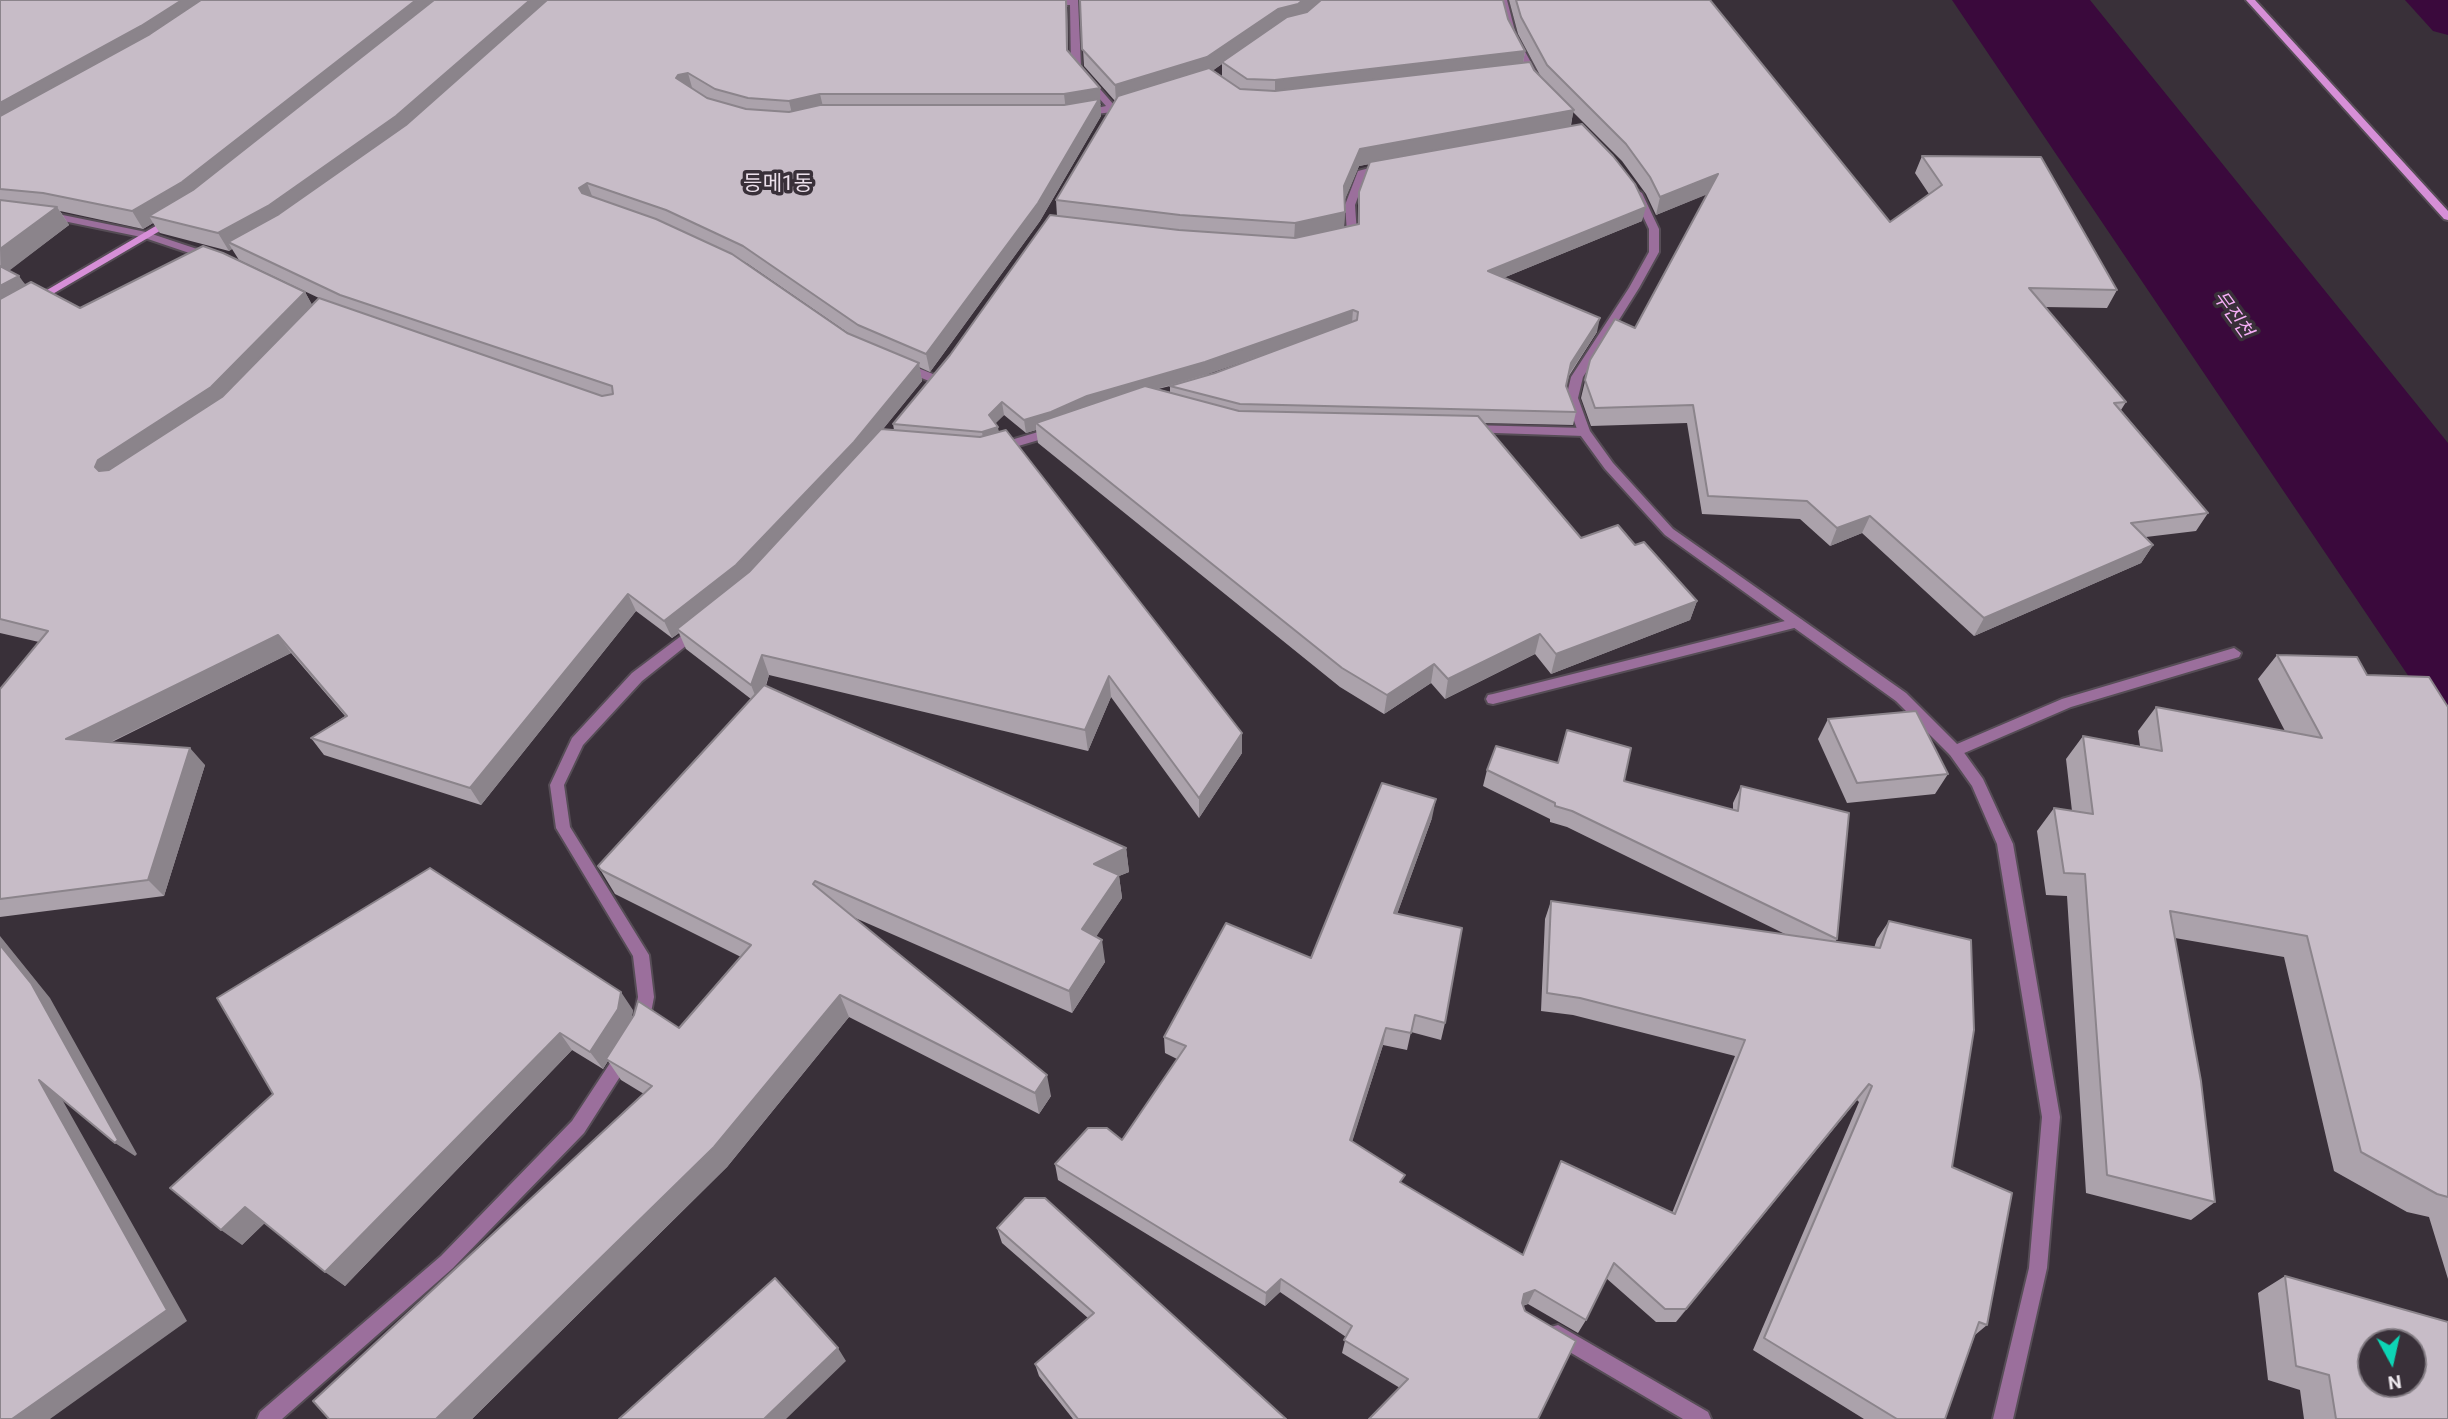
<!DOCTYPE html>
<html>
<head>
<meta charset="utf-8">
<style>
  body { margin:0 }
  #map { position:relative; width:2448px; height:1419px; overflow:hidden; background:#393039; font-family:Roboto,sans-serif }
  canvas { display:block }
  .north { position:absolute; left:2357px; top:1328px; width:70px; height:70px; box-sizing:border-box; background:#393039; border:2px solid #817a81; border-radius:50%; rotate:172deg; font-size:19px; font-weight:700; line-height:28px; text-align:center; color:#ede8ed }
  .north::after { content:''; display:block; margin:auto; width:24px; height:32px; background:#0dd5b5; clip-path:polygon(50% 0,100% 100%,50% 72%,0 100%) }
</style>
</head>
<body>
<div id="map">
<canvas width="2448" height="1419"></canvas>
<div class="north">N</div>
</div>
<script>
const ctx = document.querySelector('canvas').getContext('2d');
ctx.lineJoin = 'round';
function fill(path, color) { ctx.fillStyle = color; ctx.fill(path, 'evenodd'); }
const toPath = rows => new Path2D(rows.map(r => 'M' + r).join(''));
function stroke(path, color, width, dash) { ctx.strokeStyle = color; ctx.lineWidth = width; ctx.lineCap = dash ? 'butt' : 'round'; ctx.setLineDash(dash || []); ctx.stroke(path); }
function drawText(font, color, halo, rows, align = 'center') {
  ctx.font = font + ' Roboto,"Noto Sans KR",sans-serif'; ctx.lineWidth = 7; ctx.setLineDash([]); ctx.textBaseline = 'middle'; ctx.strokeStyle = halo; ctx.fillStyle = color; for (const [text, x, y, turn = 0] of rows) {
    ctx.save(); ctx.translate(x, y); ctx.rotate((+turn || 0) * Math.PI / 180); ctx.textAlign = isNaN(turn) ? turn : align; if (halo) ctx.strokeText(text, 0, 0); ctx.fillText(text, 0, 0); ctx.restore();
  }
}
fill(toPath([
  [1952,0,2090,0,2448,443,2448,740,2430,708]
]), '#3a093c');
fill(toPath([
  [2405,0,2448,0,2448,35,2433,31,2405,0]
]), '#3a093c');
const lane = toPath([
  [1045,0,1078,0,1081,67,1114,105,1127,102,1132,105,1130,107,1113,112,1079,116,1079,112,1106,106,1071,67,1070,5,1048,5,1044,2,1045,0],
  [1385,164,1390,167,1389,169,1367,173,1355,205,1357,234,1352,237,1336,238,1336,234,1347,232,1345,205,1358,171,1385,164],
  [146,232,215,255,216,257,215,259,207,259,142,237,142,233,146,232],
  [903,362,938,376,940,379,934,383,899,369,899,363,903,362],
  [1470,425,1584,428,1590,432,1584,436,1466,432,1466,426,1470,425],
  [1055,427,1059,428,1059,434,998,452,992,448,994,445,1055,427],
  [1797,618,1802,620,1804,623,1802,626,1493,704,1488,703,1486,699,1488,695,1493,694,1797,618],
  [2234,648,2241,653,2239,657,2071,707,1955,757,1950,755,1948,751,1950,747,2062,699,2234,648],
  [1558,1325,1708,1412,1711,1419,1683,1419,1551,1341,1549,1334,1551,1327,1558,1325]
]);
const street = toPath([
  [1499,0,1507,0,1516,35,1540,79,1538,81,1530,79,1508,35,1499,0],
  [1637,190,1642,193,1659,229,1659,252,1639,288,1583,377,1578,398,1590,431,1613,463,1673,529,1906,693,1960,747,1983,779,2013,844,2060,1117,2047,1268,2013,1419,1993,1419,2029,1268,2042,1117,1997,844,1972,786,1950,755,1896,701,1665,535,1605,469,1578,432,1566,398,1571,377,1629,288,1649,252,1649,229,1632,193,1637,190],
  [48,212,146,232,151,235,146,238,44,217,44,213,48,212],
  [697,624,702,625,704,629,702,633,642,681,583,745,564,785,570,827,649,955,654,997,649,1023,647,1028,641,1030,635,1028,633,1023,638,997,633,956,556,828,550,785,572,738,632,673,697,624],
  [624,1048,630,1051,632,1056,630,1061,584,1133,453,1268,282,1419,257,1419,260,1412,441,1256,572,1121,618,1051,624,1048]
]);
const secondary = toPath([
  [2246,0,2255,0,2448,211,2448,220,2444,219,2246,0],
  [171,217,176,220,175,222,39,302,35,303,30,300,171,217]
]);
stroke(lane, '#564d56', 4);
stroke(street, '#564d56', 4);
stroke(secondary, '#564d56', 4);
fill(lane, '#9b6f9c');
fill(street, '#9b6f9c');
fill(secondary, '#d68fd7');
fill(toPath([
  [0,0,1067,0,1068,51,1101,105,1100,105,1101,116,1040,221,930,372,919,367,922,381,883,429,894,430,893,424,950,355,1057,216,1056,200,1115,101,1084,66,1080,0,1508,19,1525,51,1523,63,1534,70,1541,77,1518,34,1509,0,1710,0,1890,222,1929,194,1915,173,1922,156,2117,290,2107,308,2044,307,2126,402,2121,410,2208,513,2196,531,2146,537,2153,545,2141,563,1974,636,1862,533,1830,546,1800,519,1702,514,1687,423,1591,426,1581,398,1590,360,1635,328,1707,194,1656,215,1646,194,1622,161,1573,112,1571,126,1642,221,1503,278,1597,332,1569,376,1566,386,1576,412,1573,425,1483,423,1581,538,1635,545,1697,601,1690,620,1551,674,1535,654,1445,699,1431,683,1384,714,1340,687,1038,443,1036,430,1026,433,1004,415,995,423,999,432,1242,733,1242,753,1199,818,1111,697,1088,751,769,675,766,686,1126,848,1129,872,1119,876,1122,898,1096,936,1105,962,1072,1013,853,917,1051,1096,1039,1114,849,1017,727,1167,472,1419,329,1419,644,1094,621,1080,608,1061,603,1069,572,1050,345,1286,264,1223,242,1245,273,1094,633,1010,631,1021,679,1028,741,957,615,894,598,866,751,699,686,649,679,633,672,638,636,611,481,805,324,755,311,738,345,716,291,653,110,743,205,765,164,896,0,917,0,689,39,642,0,633],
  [1222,64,1222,76,1213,70],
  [1369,164,1359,192,1358,225,1344,228,1345,199,1359,166],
  [60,211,143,229,153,223,160,233,229,251,232,249,239,260,321,299,312,305,305,292,80,308,26,285,9,270,69,225],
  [741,260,748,264,851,335,847,333],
  [1277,350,1215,373,1205,375],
  [1170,386,1170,392,1158,389],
  [2277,655,2367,675,2448,707,2448,1279,2429,1217,2407,1212,2334,1171,2284,957,2175,938,2215,1202,2191,1220,2086,1193,2067,896,2046,895,2037,831,2054,808,2072,811,2066,759,2083,736,2140,746,2138,731,2156,707,2285,731,2258,679],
  [1828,719,1948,774,1935,794,1847,803,1818,739],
  [1487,770,1624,781,1733,810,1733,803,1741,786,1837,939,1835,942,1874,948,1877,939,1889,921,1952,1167,1987,1325,1975,1335,1945,1419,1864,1419,1753,1350,1859,1102,1857,1100,1676,1322,1656,1322,1606,1278,1586,1320,1578,1333,1528,1304,1523,1306,1400,1388,1342,1353,1346,1337,1280,1292,1265,1306,1058,1180,1055,1164,1122,1140,1177,1059,1165,1053,1164,1037,1311,958,1432,818,1397,914,1445,1023,1441,1040,1411,1032,1407,1050,1383,1045,1352,1141,1403,1184,1522,1255,1672,1213,1735,1056,1573,1015,1541,1011,1545,919,1551,901,1787,935,1567,827,1550,822,1550,819,1483,786],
  [997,1228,1286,1419,1073,1419,1039,1376,1035,1364,1088,1318,1002,1243],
  [2285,1276,2448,1419,2304,1419,2300,1390,2268,1380,2258,1293]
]), '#aba2ab');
fill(toPath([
  [182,0,217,0,0,127,0,103],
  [416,0,445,0,193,200,149,216,153,223,143,229,132,211],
  [530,0,555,0,404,134,278,224,228,242,232,249,229,251,218,233],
  [1066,0,1067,8,1068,67,1067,50],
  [1303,0,1323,0,1298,21,1222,62,1222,64,1207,75,1116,102,1115,85,1278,9],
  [1525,51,1522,69,1275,97,1275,80],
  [688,73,693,91,676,78,678,75],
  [1100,88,1101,116,1040,221,930,372,926,354,1066,111,1064,94],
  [820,94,824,111,793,118,789,101],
  [1574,110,1570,127,1359,166,1343,204,1344,186,1360,149],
  [1718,174,1713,192,1656,215,1660,197],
  [587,183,594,201,585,205,579,188],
  [57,207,69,225,1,277,0,249],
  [1646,207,1642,221,1486,285,1488,271],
  [1345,212,1344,230,1294,240,1295,223],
  [19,276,32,294,0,312,0,286],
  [305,292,315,310,222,405,109,484,95,467,98,460],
  [1353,310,1352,323,1205,375,1088,409,1036,423,1036,430,1026,433,1024,420,1087,396],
  [1600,318,1597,332,1568,376,1571,363],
  [919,363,922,381,858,460,742,583,677,629,679,633,672,638,664,621],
  [1002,402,1004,415,991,428,989,415],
  [998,427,1000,440,984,445,982,432],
  [1870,516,1862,533,1830,546,1837,528],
  [2153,545,2141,563,1974,636,1984,618],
  [628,594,636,611,481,805,470,788],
  [1697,601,1690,620,1551,674,1556,654],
  [1540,634,1535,654,1445,699,1448,679],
  [278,635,291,653,82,756,66,739],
  [762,655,769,675,759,705,751,685],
  [1434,664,1431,683,1384,714,1387,695],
  [1109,676,1111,697,1088,751,1085,730],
  [1242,733,1242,753,1199,818,1199,798],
  [190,748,205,765,164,896,148,880],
  [1436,799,1432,818,1391,931,1394,913],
  [1126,848,1129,872,1119,876,1122,898,1086,952,1082,929,1094,864],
  [0,936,50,998,137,1154,135,1156,115,1143,0,945],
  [1102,940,1105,962,1072,1013,1069,991],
  [621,992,633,1010,630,1027,606,1059,608,1061,603,1069,590,1052],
  [840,995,849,1017,727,1167,472,1419,436,1419],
  [1386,1028,1383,1045,1348,1155,1350,1140],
  [560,1033,572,1050,345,1286,325,1272],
  [1047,1075,1051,1096,1039,1114,1035,1093],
  [39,1080,59,1094,187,1321,50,1419,12,1419],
  [1869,1084,1857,1100,1676,1322,1686,1309],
  [245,1207,265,1223,242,1245,221,1230],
  [1281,1279,1280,1292,1265,1306,1266,1293],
  [1535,1290,1528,1304,1517,1307,1524,1294],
  [838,1348,846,1361,786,1419,764,1419]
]), '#8b848b');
const building = toPath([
  [0,0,182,0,141,26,0,103,0,0],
  [201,0,416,0,182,182,132,211,43,193,0,189,0,116,150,34,201,0],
  [434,0,530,0,396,116,268,206,218,233,149,216,193,190,434,0],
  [547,0,1066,0,1067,50,1100,88,1064,94,820,94,789,101,748,98,715,89,688,73,678,75,676,78,707,98,746,109,789,112,820,105,1064,105,1099,99,1038,203,926,354,858,325,743,246,666,210,587,183,579,188,582,193,656,219,732,254,847,333,919,363,854,442,736,565,664,621,628,594,470,788,311,738,347,716,278,635,66,739,190,748,148,880,0,899,0,689,48,631,0,619,0,299,31,282,80,308,203,246,223,253,305,292,211,387,98,460,95,467,99,471,109,470,222,397,319,298,602,396,613,394,612,386,340,295,228,242,279,214,406,125,547,0],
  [1080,0,1303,0,1298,4,1278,9,1207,57,1115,85,1082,49,1080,0],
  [1321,0,1503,0,1508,19,1525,51,1275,80,1247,79,1222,62,1287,17,1307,12,1321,0],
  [1516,0,1710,0,1890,222,1942,185,1922,156,2041,157,2117,290,2029,288,2126,402,2114,403,2208,513,2131,523,2153,545,1984,618,1870,516,1837,528,1807,501,1708,496,1693,405,1595,408,1585,380,1590,360,1615,319,1635,328,1718,174,1660,197,1650,177,1626,144,1547,65,1521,17,1516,0],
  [1530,62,1534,70,1574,110,1360,149,1344,186,1345,212,1295,223,1180,215,1056,200,1118,96,1209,68,1240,89,1275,91,1530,62],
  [1582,124,1613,156,1635,184,1646,207,1488,271,1600,318,1571,363,1566,386,1576,412,1240,404,1170,386,1215,373,1357,320,1358,312,1353,310,1205,362,1087,396,1051,412,1024,420,1002,402,989,415,998,427,982,432,893,424,950,355,1050,215,1179,230,1295,238,1359,224,1359,192,1370,162,1582,124],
  [0,200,57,207,0,249,0,200],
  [0,266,19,276,0,286,0,266],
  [1145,386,1239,411,1478,416,1581,538,1618,525,1635,545,1644,542,1697,601,1556,654,1540,634,1448,679,1434,664,1387,695,1342,668,1036,423,1145,386],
  [881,429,980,437,1006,430,1242,733,1199,798,1109,676,1085,730,762,655,751,685,677,629,749,572,881,429],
  [2277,655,2357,657,2367,675,2429,677,2448,707,2448,1197,2437,1194,2361,1152,2307,936,2170,911,2201,1081,2215,1202,2107,1175,2085,874,2064,873,2054,808,2093,814,2083,736,2162,751,2156,707,2322,738,2277,655],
  [764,685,1126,848,1094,864,1119,875,1082,929,1102,940,1069,991,815,881,813,884,1047,1075,1035,1093,840,995,714,1147,436,1419,329,1419,313,1401,652,1086,606,1059,634,1015,638,1001,679,1028,751,945,601,870,598,866,764,685],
  [1916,711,1948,774,1857,783,1828,719,1916,711],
  [1567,730,1631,748,1624,781,1738,811,1741,786,1849,813,1837,939,1572,811,1555,806,1555,803,1487,770,1496,746,1558,763,1567,730],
  [1382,783,1436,799,1394,913,1462,928,1445,1023,1415,1015,1411,1033,1386,1028,1350,1140,1405,1175,1400,1182,1523,1255,1561,1161,1675,1214,1745,1040,1580,998,1547,993,1551,901,1880,948,1889,921,1971,940,1974,1030,1952,1167,2012,1193,1987,1325,1979,1322,1945,1419,1897,1419,1764,1338,1872,1086,1869,1084,1686,1309,1665,1309,1614,1263,1586,1320,1535,1290,1524,1294,1522,1303,1525,1311,1576,1341,1538,1419,1369,1419,1408,1379,1344,1340,1352,1326,1281,1279,1266,1293,1055,1164,1088,1128,1107,1128,1122,1140,1186,1046,1164,1037,1226,923,1311,958,1382,783],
  [430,868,621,992,618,1009,590,1052,560,1033,325,1272,245,1207,221,1230,170,1188,273,1094,217,998,430,868],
  [0,945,31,983,118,1140,115,1143,39,1080,167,1310,12,1419,0,1419,0,945],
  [1025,1198,1045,1198,1286,1419,1078,1419,1035,1364,1094,1313,997,1228,1025,1198],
  [2285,1276,2448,1322,2448,1419,2336,1419,2329,1375,2296,1366,2285,1276],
  [2371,1342,2413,1342,2413,1384,2371,1384,2371,1342],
  [775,1278,838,1348,764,1419,619,1419,775,1278]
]);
fill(building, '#c7bcc7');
stroke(building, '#8b848b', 2);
drawText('italic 19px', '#f6aef7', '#393039', [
  ["무진천",2232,315,54]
]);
drawText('21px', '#ece0eb', '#393039', [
  ["등메1동",778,185]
]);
</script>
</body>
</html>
